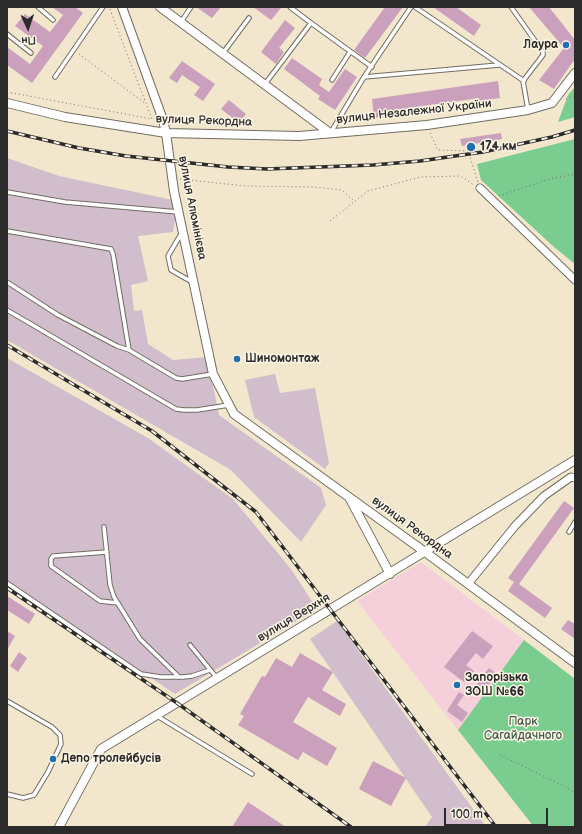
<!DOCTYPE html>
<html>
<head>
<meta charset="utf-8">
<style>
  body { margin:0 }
  #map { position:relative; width:582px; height:834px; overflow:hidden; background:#f2e7cc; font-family:"Balsamiq Sans",sans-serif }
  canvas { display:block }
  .frame { position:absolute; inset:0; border:8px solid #2b2b2b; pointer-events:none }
  .north { position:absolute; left:8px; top:8px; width:40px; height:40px; -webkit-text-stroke:3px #fcf5e5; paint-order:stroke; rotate:177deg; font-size:11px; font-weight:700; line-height:16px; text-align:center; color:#2b2b2b }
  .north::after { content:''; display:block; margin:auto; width:14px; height:18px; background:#2b2b2b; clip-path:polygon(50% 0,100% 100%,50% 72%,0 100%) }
  .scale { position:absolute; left:444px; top:808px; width:104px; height:18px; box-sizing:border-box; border:2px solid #2b2b2b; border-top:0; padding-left:5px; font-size:12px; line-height:14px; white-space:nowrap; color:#2b2b2b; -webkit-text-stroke:3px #fcf5e5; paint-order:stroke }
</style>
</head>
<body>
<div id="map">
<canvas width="582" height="834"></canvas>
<div class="frame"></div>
<div class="north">Пн</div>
<div class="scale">100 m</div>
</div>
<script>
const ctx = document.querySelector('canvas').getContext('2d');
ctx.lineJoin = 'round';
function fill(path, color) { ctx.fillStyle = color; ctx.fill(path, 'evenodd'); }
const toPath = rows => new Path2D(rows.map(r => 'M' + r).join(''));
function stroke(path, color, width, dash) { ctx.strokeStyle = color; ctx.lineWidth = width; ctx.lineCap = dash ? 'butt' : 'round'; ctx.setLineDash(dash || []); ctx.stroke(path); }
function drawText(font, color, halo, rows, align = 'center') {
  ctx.font = font + ' "Balsamiq Sans",sans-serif'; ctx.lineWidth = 3; ctx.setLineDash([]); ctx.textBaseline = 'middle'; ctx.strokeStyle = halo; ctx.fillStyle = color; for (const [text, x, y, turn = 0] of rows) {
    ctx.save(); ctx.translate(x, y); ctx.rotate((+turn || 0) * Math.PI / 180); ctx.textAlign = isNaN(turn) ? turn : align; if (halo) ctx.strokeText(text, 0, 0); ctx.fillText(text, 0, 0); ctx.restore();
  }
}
fill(toPath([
  [421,562,524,640,458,730,357,601]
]), '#f5cfda');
fill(toPath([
  [7,158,59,176,173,200,176,214,173,232,138,236,148,281,131,285,134,311,142,310,148,344,173,360,207,357,219,415,321,488,326,505,301,542,231,470,7,340],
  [7,358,148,438,233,499,291,569,317,609,175,694,7,581],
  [275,374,280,393,315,388,329,463,325,469,254,417,245,380],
  [337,621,486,827,425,827,432,817,310,639]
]), '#d1bdcb');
fill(toPath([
  [575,87,575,117,558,122,568,95],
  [575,139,575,264,554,247,481,180,477,164],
  [524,640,575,679,575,827,534,827,458,730]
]), '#7acd8f');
fill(toPath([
  [52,7,75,7,83,13,32,83,7,65,7,47,30,64,43,46,15,26,25,14,50,32,63,15],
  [196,7,221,7,212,18],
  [253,7,282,7,271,20],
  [385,7,403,7,365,58,354,50],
  [433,7,456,7,481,25,474,36],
  [529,7,549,7,575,40,575,59,554,89,539,80,564,48],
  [285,20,295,28,279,48,284,52,276,64,261,52],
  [292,58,322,79,319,85,329,92,345,69,357,77,335,110,318,99,320,96,284,69],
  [182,61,215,84,203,101,194,95,200,87,182,75,177,83,169,78],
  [498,81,500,98,479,101,479,98,395,110,396,115,374,118,372,99],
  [229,100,246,114,239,123,221,109],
  [501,133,502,139,462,146,460,139],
  [564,501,574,508,519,584,552,608,545,618,508,591,514,582,508,578],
  [7,596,35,614,29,624,7,610],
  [568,620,575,624,575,639,561,629],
  [7,631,15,636,7,650],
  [472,631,493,646,483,659,476,653,466,665,474,671,464,682,444,667],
  [19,652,27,658,18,672,10,666],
  [300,653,333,672,322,690,346,704,340,716,308,697,293,722,337,748,327,766,303,752,298,760,238,725,244,716,240,714,262,676,265,677,276,658,292,667],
  [489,668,497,674,481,695,473,689],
  [459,692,464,695,457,705,468,713,462,722,447,711],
  [373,761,406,778,391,806,359,789],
  [248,802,286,827,232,827]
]), '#cba0bc');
const service = toPath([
  [38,7,53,20],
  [415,7,524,81],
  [511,7,543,52,543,55,523,81,528,110],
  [181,22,191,7],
  [311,23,372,67],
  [7,34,31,53],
  [223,53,249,18],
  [55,77,103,7],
  [364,77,499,65],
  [332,80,350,52],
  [265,84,311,23,290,7],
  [331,132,364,77,411,7],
  [7,192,65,202,178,212],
  [7,231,111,249,113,254,129,350,176,378,182,379,213,374],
  [181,234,168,256,171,270,192,282],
  [7,282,58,315,117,346,129,350],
  [7,310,176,409,184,410,197,410,229,405],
  [104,527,110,585,114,597,140,639,179,677],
  [569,532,575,522],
  [107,552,53,556,51,559,51,566,100,601,118,603],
  [7,583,141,674,161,677,183,677,192,676,210,670],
  [190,645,217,678],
  [7,701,52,727,60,735,61,744,48,772,34,795,23,798,7,794],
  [157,716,252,774]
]);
const minor = toPath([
  [480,188,575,280],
  [468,584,515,526,544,496,571,477,575,478]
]);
const tertiary = toPath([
  [122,7,163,120,166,133,174,191,213,374,234,414,425,552,575,663],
  [160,7,330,133],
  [7,103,65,117,166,133,299,136,427,125,528,110,552,103,575,73],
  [350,499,390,574],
  [59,827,101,749,575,460]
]);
stroke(service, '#716d63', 5.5);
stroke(minor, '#716d63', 9);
stroke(tertiary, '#716d63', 10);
stroke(toPath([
  [79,54,146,104],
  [7,92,152,119,109,7],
  [566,99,575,96],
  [430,133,438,150,468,151,478,182],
  [180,179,245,186,313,187,342,190,355,202],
  [499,196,549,179,575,174],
  [330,221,368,191,421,177,460,176,474,185],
  [500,755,564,786,575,793]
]), '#716d63', 1, [1, 3]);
stroke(service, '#fff', 3.5);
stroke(minor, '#fff', 7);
stroke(tertiary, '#fff', 8);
const rail = toPath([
  [7,131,79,148,126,156,228,167,267,169,373,165,420,161,483,152,552,137,575,130],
  [7,345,152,431,256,512,496,827],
  [7,588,177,703,351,827]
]);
stroke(rail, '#2b2b2b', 3.5);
stroke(rail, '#fcf5e5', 2, [6]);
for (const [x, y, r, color] of [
  [566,45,4,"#1f6fb2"],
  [471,147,5,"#1f6fb2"],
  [237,359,4,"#1f6fb2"],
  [457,685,4,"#1f6fb2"],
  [53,759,4,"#1f6fb2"]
]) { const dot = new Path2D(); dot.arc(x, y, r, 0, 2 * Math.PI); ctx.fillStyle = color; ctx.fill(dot); stroke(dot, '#fcf5e5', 1.5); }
drawText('bold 12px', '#2b2b2b', '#fcf5e5', [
  ["Лаура",558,45,"right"],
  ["174 км",480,147],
  ["Шиномонтаж",245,359],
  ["Запорізька",465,678],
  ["ЗОШ №66",465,692],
  ["Депо тролейбусів",61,759]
], 'left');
drawText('12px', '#2b2b2b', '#fcf5e5', [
  ["вулиця Незалежної України",414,112,-6],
  ["вулиця Рекордна",204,121,2],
  ["вулиця Алюмінієва",192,208,79],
  ["вулиця Рекордна",412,528,36],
  ["вулиця Верхня",294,618,-31]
]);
drawText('12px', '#435c49', '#fcf5e5', [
  ["Парк",523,722],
  ["Сагайдачного",523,736]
]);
</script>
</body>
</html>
